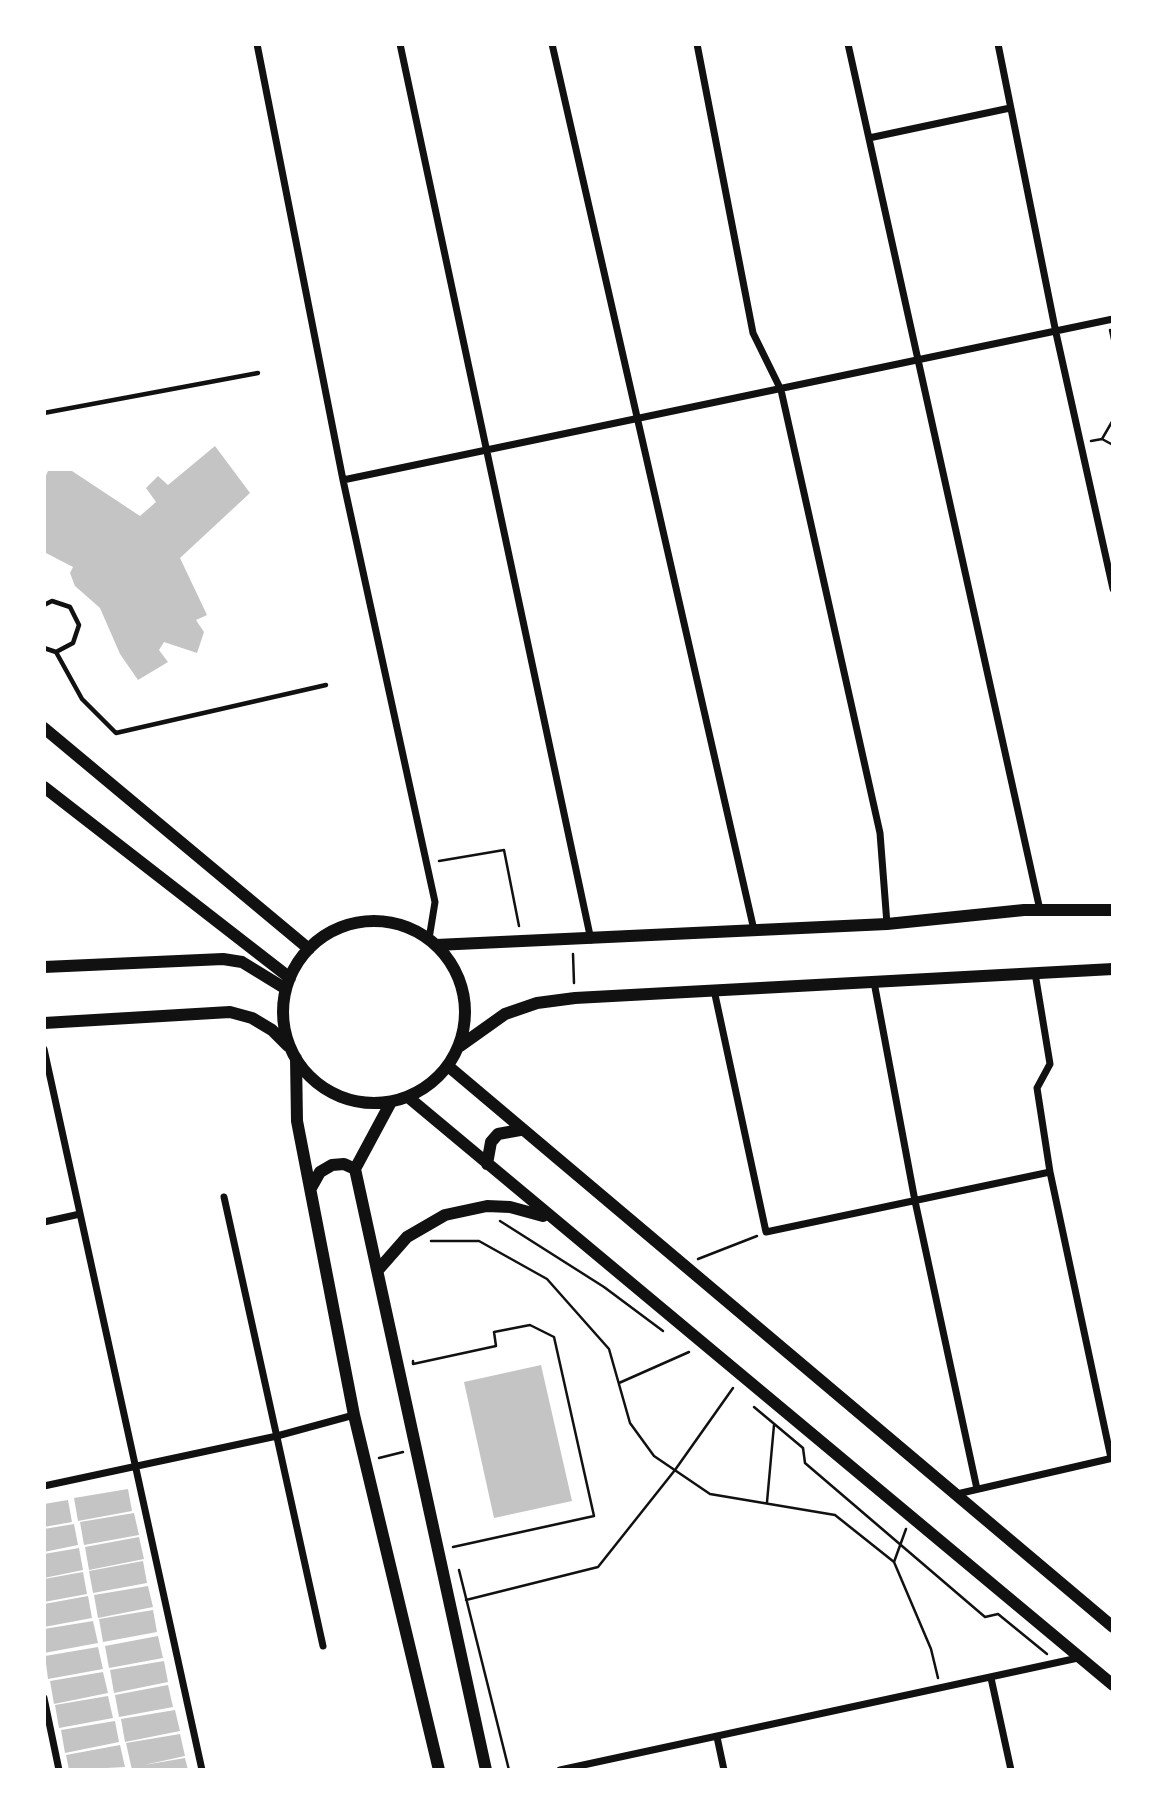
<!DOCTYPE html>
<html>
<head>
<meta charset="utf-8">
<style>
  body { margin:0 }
  #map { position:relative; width:1157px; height:1814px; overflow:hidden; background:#fff; font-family:"IBM Plex Serif",serif }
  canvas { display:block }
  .frame { position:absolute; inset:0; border:46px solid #fff; pointer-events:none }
</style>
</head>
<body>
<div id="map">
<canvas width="1157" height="1814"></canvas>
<div class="frame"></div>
</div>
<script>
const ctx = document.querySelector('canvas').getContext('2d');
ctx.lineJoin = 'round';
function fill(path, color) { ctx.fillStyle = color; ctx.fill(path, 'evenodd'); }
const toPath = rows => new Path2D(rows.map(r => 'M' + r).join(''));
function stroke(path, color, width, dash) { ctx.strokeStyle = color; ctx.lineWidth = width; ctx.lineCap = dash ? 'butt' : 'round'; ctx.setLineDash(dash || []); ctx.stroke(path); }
fill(toPath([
  [215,446,250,493,180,558,207,615,196,620,204,632,197,653,164,642,159,650,168,662,138,680,120,654,100,608,75,586,70,573,73,567,44,552,44,480,48,471,72,471,140,516,156,502,146,488,158,476,168,485],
  [541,1365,572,1501,494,1518,464,1382],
  [128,1489,132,1511,78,1521,74,1498],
  [68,1500,72,1522,44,1527,44,1504],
  [134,1513,139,1535,84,1545,80,1522],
  [74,1524,78,1545,44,1552,44,1529],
  [139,1537,144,1559,89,1570,85,1547],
  [79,1548,83,1570,44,1578,44,1554],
  [143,1561,147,1583,93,1593,89,1571],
  [83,1572,87,1594,44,1602,44,1579],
  [148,1586,153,1607,98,1618,94,1595],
  [88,1596,92,1618,44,1627,44,1604],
  [153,1610,157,1632,103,1642,99,1619],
  [93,1621,98,1643,44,1653,44,1629],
  [158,1636,163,1658,109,1668,105,1646],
  [98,1647,103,1669,48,1679,45,1656],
  [164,1661,168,1682,114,1693,110,1670],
  [103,1672,108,1693,54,1704,50,1681],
  [168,1685,173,1707,119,1717,115,1695],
  [108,1696,113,1718,59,1728,55,1705],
  [175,1710,180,1731,125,1742,121,1719],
  [115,1721,119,1742,65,1753,61,1730],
  [180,1734,185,1756,144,1765,185,1758,188,1770,132,1770,126,1743],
  [120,1745,125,1767,69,1770,66,1755]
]), '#c4c4c4');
stroke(toPath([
  [1110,330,1113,344],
  [1102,439,1113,420],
  [1091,441,1102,439,1113,445],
  [439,861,504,850,519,926],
  [573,954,574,983],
  [500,1221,604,1287,663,1331],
  [431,1241,479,1241,547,1279,609,1349,630,1423,654,1456,710,1494,835,1515,894,1562,931,1649,938,1678],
  [698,1259,757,1236],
  [413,1361,413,1364,496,1346,494,1332,530,1325,554,1337,594,1516,453,1547],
  [619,1383,689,1352],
  [754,1407,803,1448,805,1463,985,1617,998,1614,1047,1654],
  [379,1458,403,1452],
  [767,1502,774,1425],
  [894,1562,906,1529],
  [459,1570,509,1770],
  [466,1600,598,1567,675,1470,733,1388]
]), '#111', 2.5);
stroke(toPath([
  [44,413,258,373],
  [44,605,52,601,70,607,79,625,73,643,56,652,44,648],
  [56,652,82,699,116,733,326,685]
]), '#111', 4.5);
stroke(toPath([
  [257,44,343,480,435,902,429,939],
  [400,44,591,940],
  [552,44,754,930],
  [697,44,753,333,781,390,880,833,887,924],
  [848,44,1040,910],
  [998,44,1056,333,1113,589],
  [869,138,1010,108],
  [343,480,1113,319],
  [1035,973,1050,1064,1037,1088,1050,1172,1111,1458],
  [874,982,915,1201,977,1489],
  [714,990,766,1232,1050,1172],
  [44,1049,202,1770],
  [224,1197,323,1646],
  [44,1222,80,1214],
  [44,1486,277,1436,354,1415],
  [957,1494,1113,1458],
  [991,1678,1011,1770],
  [44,1698,59,1770],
  [717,1737,724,1770],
  [560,1770,1078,1658]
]), '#111', 7);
stroke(toPath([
  [44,728,309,949],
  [44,787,290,978],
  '283 1012a91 91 0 1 1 182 0a91 91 0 1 1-182 0Z',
  [436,945,887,924,1024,910,1113,910],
  [44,967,223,959,242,962,286,989],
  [44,1023,230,1012,252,1018,272,1030,288,1046],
  [460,1046,505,1014,537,1003,575,998,1113,969],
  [296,1058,297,1121,354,1415,439,1770],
  [448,1066,1113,1627],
  [408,1097,1113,1685],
  [391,1102,355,1169,486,1770],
  [487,1164,491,1142,498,1134,520,1130],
  [311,1188,320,1172,332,1165,344,1164,355,1169],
  [378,1270,407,1237,445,1215,487,1206,510,1207,543,1216]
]), '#111', 12);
</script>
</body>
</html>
